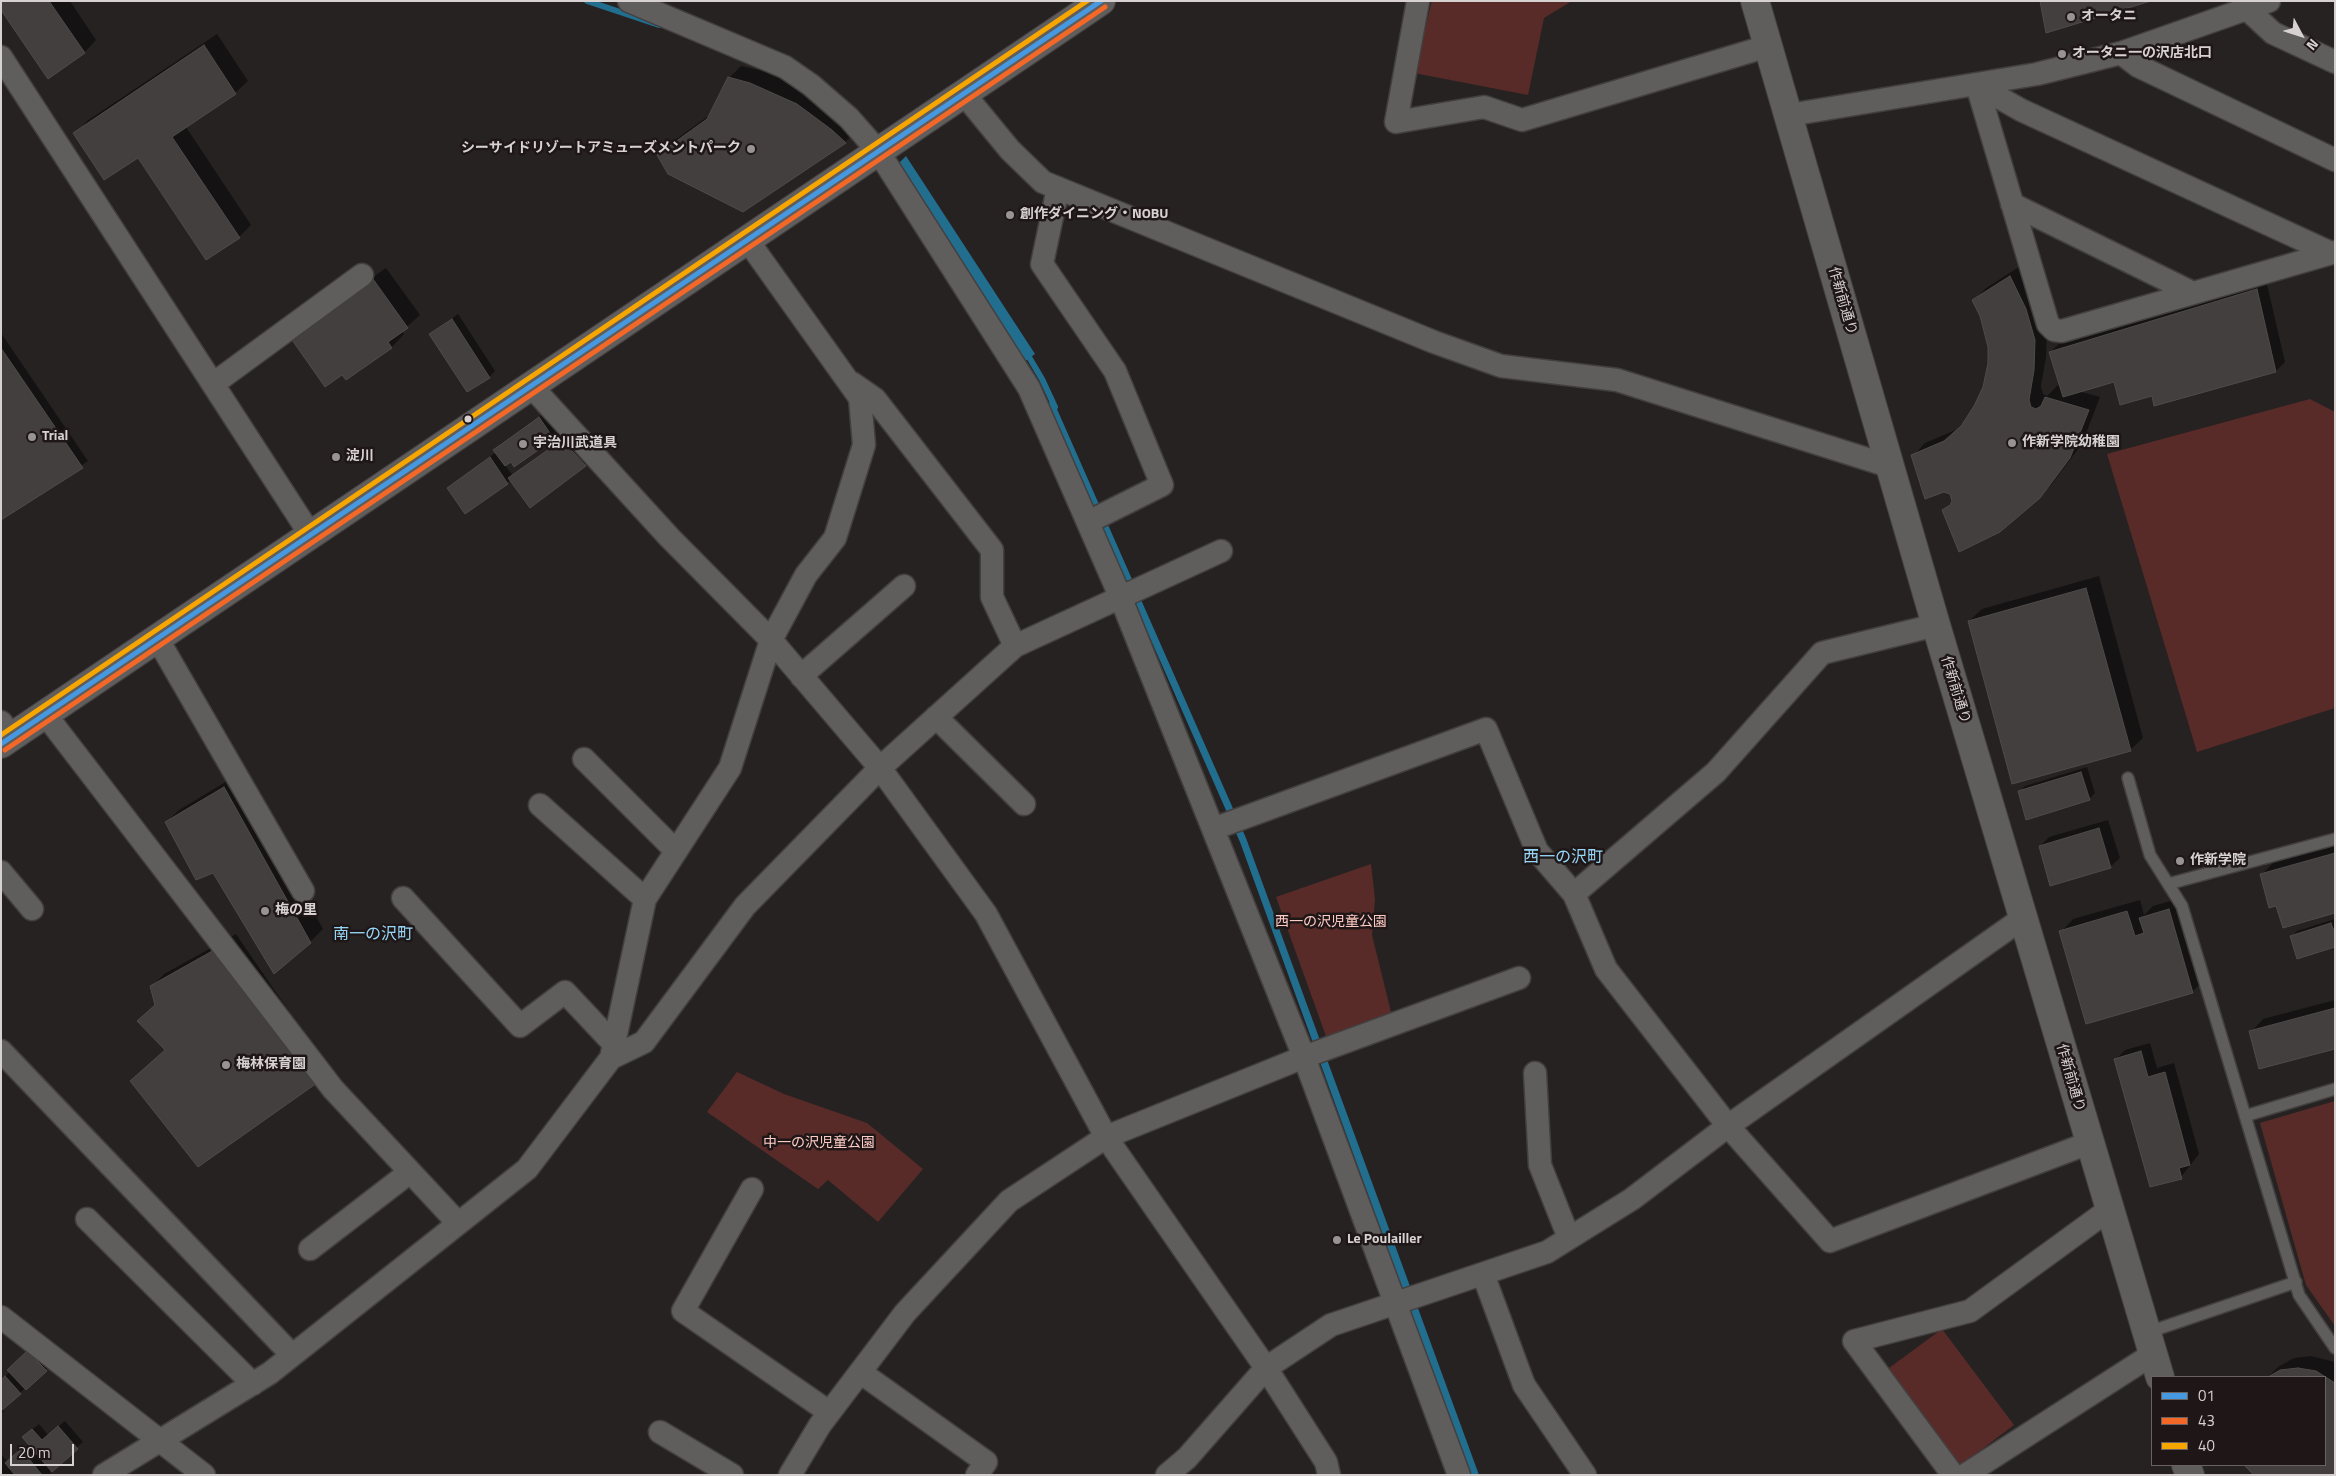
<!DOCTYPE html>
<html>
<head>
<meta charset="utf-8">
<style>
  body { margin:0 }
  #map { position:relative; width:2336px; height:1476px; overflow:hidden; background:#272222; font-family:"Titillium Web",sans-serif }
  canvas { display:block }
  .frame { position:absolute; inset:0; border:2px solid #d7d2d1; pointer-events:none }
  .legend { position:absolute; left:2151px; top:1376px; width:175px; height:90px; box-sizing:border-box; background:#1f1717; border:1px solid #696261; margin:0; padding:6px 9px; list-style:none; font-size:15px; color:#d7d2d1 }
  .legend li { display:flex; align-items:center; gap:10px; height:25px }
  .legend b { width:25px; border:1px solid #696261 }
  .north { position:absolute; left:2276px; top:10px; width:50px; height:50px; -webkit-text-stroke:4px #1f1717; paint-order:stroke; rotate:130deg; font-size:14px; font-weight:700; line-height:20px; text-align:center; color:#d7d2d1 }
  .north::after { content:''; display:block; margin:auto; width:18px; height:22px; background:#d7d2d1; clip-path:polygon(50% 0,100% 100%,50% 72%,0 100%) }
  .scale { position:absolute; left:10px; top:1444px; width:64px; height:22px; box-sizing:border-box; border:2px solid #d7d2d1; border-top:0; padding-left:6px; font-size:15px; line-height:18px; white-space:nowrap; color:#d7d2d1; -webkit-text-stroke:4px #1f1717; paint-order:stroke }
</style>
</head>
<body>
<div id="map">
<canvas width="2336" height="1476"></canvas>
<div class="frame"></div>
<ul class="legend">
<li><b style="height:6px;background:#4699e1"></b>01</li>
<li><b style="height:6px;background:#f36827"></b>43</li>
<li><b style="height:6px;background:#f7a600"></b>40</li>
</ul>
<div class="north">N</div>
<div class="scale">20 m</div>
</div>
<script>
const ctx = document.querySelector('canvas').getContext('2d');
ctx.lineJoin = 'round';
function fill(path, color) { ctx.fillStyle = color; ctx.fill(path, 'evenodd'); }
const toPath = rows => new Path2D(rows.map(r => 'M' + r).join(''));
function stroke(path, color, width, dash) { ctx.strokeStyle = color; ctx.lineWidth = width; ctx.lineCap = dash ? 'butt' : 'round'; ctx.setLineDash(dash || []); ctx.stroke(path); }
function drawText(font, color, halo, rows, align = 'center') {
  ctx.font = font + ' "Titillium Web","Noto Sans JP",sans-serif'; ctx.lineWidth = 5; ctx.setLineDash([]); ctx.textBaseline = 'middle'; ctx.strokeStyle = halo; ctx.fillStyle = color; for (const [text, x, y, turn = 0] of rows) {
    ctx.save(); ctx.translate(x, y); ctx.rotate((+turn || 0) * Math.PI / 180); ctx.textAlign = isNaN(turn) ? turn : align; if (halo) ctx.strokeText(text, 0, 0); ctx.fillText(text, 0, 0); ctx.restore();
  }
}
fill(toPath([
  [1432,1,1572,1,1544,18,1528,95,1414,73],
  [2310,399,2335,412,2335,708,2197,752,2107,454],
  [1371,864,1375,899,1372,935,1392,1016,1327,1039,1276,897],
  [737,1072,784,1094,867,1123,923,1169,878,1222,828,1180,818,1189,707,1112],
  [2335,1101,2335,1326,2306,1285,2260,1123],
  [1942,1329,2014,1425,1957,1468,1885,1371]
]), '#582b28');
fill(toPath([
  [906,156,1035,354,1024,362,897,165],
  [1053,400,1246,838,1479,1475,1470,1475,1240,842,1047,404]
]), '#226e8f');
fill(toPath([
  [1,1,70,1,96,40,84,53],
  [217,34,248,81,235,93,186,127,251,225,239,237,138,156,75,134,87,121],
  [741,66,763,71,810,92,858,130,845,142,743,211,659,155,671,143,711,114,729,78],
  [2022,265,2047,327,2046,357,2041,386,2043,394,2047,396,2058,385,2061,386,2050,352,2060,343,2266,280,2285,362,2276,371,2153,394,2115,380,2078,391,2100,397,2082,444,2052,484,2039,497,1944,510,1953,500,1951,493,1944,491,1913,456,1925,443,1958,429,1975,407,1984,387,1989,363,1989,347,1981,316,1974,300,1986,288],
  [386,268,420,315,402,331,404,334,392,347,346,379,305,325],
  [458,314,495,371,489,377,431,334],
  [1,333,88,461,1,519],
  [545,412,559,432,553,438,505,465,513,476,572,432,595,456,530,506,511,480,466,512,449,488,496,452,494,450,500,444],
  [2099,576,2143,738,2130,750,1969,621,1982,609],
  [2087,767,2095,793,2089,799,2019,792,2025,786],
  [237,775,323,929,310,942,213,871,166,822,179,810],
  [2108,820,2120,858,2110,867,2040,846,2049,837],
  [2335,845,2335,912,2277,904,2261,875,2274,862],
  [2181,898,2205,979,2192,992,2061,932,2073,919,2140,900,2144,915,2153,906],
  [2335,919,2335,946,2291,937,2297,931],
  [236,934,329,1070,156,1004,151,987,164,974],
  [2335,1000,2335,1047,2251,1032,2263,1019],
  [2150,1043,2157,1068,2174,1063,2199,1154,2181,1177,2116,1059,2125,1050],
  [34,1346,52,1364,2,1409,4,1411,1,1414,1,1381],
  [2311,1356,2335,1362,2335,1475,2249,1469,2245,1465,2325,1465,2325,1377,2268,1377,2278,1367,2294,1358],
  [65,1421,83,1442,50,1471,51,1475,1,1475,1,1454,8,1462,29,1444,30,1431,39,1424,48,1435]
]), '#0007');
stroke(toPath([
  [587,1,659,25],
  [1026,352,1042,379,1055,407]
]), '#226e8f', 6);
const building = toPath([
  [1,1,49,1,85,53,48,79,1,10,1,1],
  [2040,1,2151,1,2046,33,2040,1],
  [204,45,236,94,172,137,240,238,206,260,138,158,104,180,73,133,204,45],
  [728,77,750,83,797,104,832,130,846,143,743,212,668,174,657,155,707,119,728,77],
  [2010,276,2026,309,2035,340,2034,370,2029,400,2031,407,2036,409,2041,406,2045,397,2089,410,2070,458,2040,498,2000,532,1959,552,1942,510,1950,505,1952,501,1950,494,1944,492,1925,499,1911,455,1944,441,1961,426,1974,406,1983,387,1988,363,1988,347,1980,316,1972,300,2010,276],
  [373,279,408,328,388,342,392,348,346,380,342,375,325,387,290,337,373,279],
  [2257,289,2276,372,2154,406,2152,396,2120,405,2114,382,2063,397,2049,352,2257,289],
  [452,319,490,378,467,392,429,334,452,319],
  [1,348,83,468,1,520,1,348],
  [539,417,554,439,514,467,511,462,505,466,493,450,539,417],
  [562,440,586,466,530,508,508,478,562,440],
  [490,457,508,484,465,514,447,488,490,457],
  [2086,588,2131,751,2012,784,1968,621,2086,588],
  [2081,772,2090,800,2026,820,2018,791,2081,772],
  [224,787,311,943,274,974,213,873,196,880,165,822,224,787],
  [2099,828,2111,868,2050,886,2039,846,2099,828],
  [2335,853,2335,913,2283,928,2276,906,2269,908,2260,874,2335,853],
  [2169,909,2193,993,2086,1024,2059,931,2127,911,2135,936,2144,933,2139,918,2169,909],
  [2331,923,2333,929,2335,928,2335,947,2297,959,2290,936,2331,923],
  [223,945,317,1083,198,1167,130,1081,165,1050,137,1021,155,1005,150,986,223,945],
  [2335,1008,2335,1049,2259,1069,2249,1031,2335,1008],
  [2141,1051,2148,1077,2165,1072,2190,1165,2179,1168,2182,1179,2150,1187,2114,1059,2141,1051],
  [27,1351,47,1371,26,1390,7,1370,27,1351],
  [2298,1368,2316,1371,2335,1383,2335,1475,2254,1475,2244,1465,2325,1465,2325,1377,2268,1377,2280,1370,2298,1368],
  [5,1376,21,1394,1,1411,1,1380,5,1376],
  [58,1426,78,1449,52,1472,22,1437,32,1429,42,1440,58,1426],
  [21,1449,42,1475,15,1475,5,1463,21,1449]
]);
fill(building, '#433f3f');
stroke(building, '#4f4b4a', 1);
const service = toPath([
  [2128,778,2150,855,2182,906,2299,1295,2335,1348],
  [2168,884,2335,839],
  [2245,1116,2335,1089],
  [2146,1333,2296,1282]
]);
const minor = toPath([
  [629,1,785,67,811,85,849,118,878,151,1029,388,1120,596,1304,1057,1459,1475],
  [1418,1,1396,122,1484,107,1522,120,1768,46],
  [2247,9,2273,33,2335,62],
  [2121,53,2138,66,2335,160],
  [1,57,310,534],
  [1977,85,2048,324,2054,330,2062,331,2335,252],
  [1977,85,2021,110,2331,253],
  [964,94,1010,150,1043,182,1434,342,1501,366,1617,380,1889,466],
  [1789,115,2037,74,2121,53,2269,1],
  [1058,188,1042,264,1115,371,1162,485,1088,522],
  [2012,204,2193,293],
  [852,383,875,399,992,550,992,597,1015,646],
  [213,384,362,275],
  [532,387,669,537,771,640,880,768,986,914,1106,1137,1266,1368,1326,1462,1329,1475],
  [1936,625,1822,653,1716,772,1574,894,1606,969,1728,1126,1830,1241,2089,1143],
  [157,638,303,891],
  [801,676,904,586],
  [45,714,333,1089,458,1223],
  [936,717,1024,804],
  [1,722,12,737],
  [584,759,676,851],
  [540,805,645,899],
  [1213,829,1486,729,1537,851,1574,894],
  [1,872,32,909],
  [403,898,520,1026,565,992,614,1044],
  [1,1051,292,1355],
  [611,1058,645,899,730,768,771,640,806,575,835,538,864,445,860,398,748,241],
  [1535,1073,1540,1165,1569,1238],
  [752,1189,683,1311,829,1412],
  [87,1219,253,1384],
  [310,1249,410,1172],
  [1483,1274,1524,1385,1585,1475],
  [1,1317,204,1475],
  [860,1372,986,1462,977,1475],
  [660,1432,732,1475],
  [104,1475,270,1373,527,1169,611,1058,644,1042,745,906,880,768,1015,646,1221,551],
  [790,1475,820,1425,905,1313,1009,1201,1106,1137,1304,1057,1519,978],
  [1167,1475,1187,1458,1266,1368,1331,1325,1547,1252,1632,1199,1728,1126,2023,918],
  [1953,1475,1854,1341,1970,1311,2110,1209],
  [1965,1475,2153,1354]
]);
const tertiary = toPath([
  [1755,1,1936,625,2160,1377],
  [1,744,1101,1],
  [2186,1465,2190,1475]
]);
stroke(service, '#443f3f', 14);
stroke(minor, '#443f3f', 25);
stroke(tertiary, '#443f3f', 30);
stroke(service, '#605d5d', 11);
stroke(minor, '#605d5d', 22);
stroke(tertiary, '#605d5d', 28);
stroke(toPath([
  [1,744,1101,1]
]), '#4699e1', 5);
stroke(toPath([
  [5,750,1105,7]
]), '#f36827', 5);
stroke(toPath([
  [1,735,1087,1]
]), '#f7a600', 5);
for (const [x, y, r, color] of [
  [2071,17,5,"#999494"],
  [2062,54,5,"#999494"],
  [751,149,5,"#999494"],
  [1010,215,5,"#999494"],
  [468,419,4.5,"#d7d2d1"],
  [32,437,5,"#999494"],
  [2012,443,5,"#999494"],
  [523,444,5,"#999494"],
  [336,457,5,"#999494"],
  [2180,861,5,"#999494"],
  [265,911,5,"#999494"],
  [226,1065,5,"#999494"],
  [1337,1240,5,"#999494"]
]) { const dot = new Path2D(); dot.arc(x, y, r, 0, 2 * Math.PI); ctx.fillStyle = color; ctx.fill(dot); stroke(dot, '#1f1717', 2); }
drawText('bold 14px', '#d7d2d1', '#1f1717', [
  ["オータニ",2081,17],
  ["オータニ一の沢店北口",2072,54],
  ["シーサイドリゾートアミューズメントパーク",741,149,"right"],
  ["創作ダイニング・NOBU",1020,215],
  ["Trial",42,437],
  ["作新学院幼稚園",2022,443],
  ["宇治川武道具",533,444],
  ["淀川",346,457],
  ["作新学院",2190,861],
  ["梅の里",275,911],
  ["梅林保育園",236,1065],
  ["Le Poulailler",1347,1240]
], 'left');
drawText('14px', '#d7d2d1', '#1f1717', [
  ["作新前通り",1842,301,74],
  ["作新前通り",1955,690,73],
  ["作新前通り",2070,1078,74]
]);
drawText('14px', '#fecbc5', '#1f1717', [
  ["西一の沢児童公園",1331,923],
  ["中一の沢児童公園",819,1144]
]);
drawText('16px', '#96d7f8', '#1f1717', [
  ["西一の沢町",1563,858],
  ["南一の沢町",373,935]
]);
</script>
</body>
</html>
